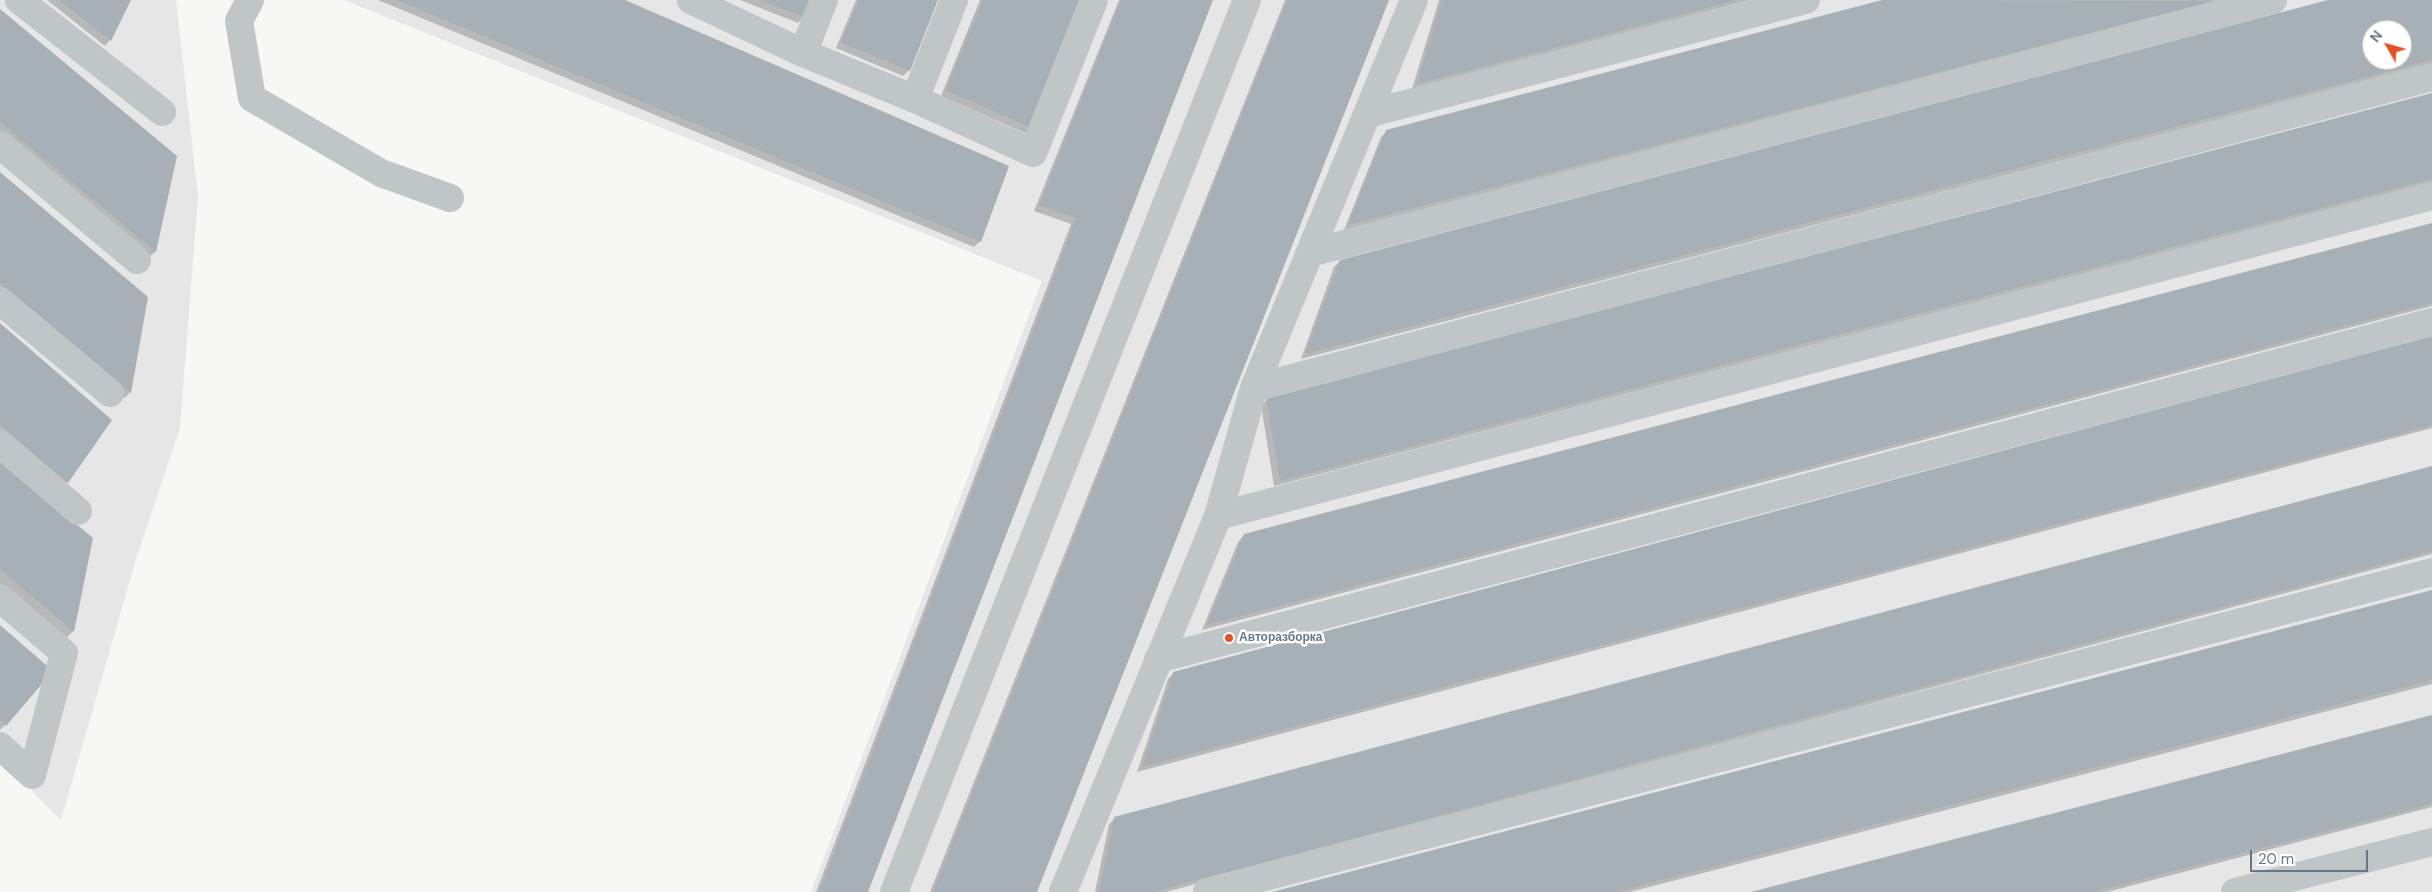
<!DOCTYPE html>
<html>
<head>
<meta charset="utf-8">
<style>
  body { margin:0 }
  #map { position:relative; width:2432px; height:892px; overflow:hidden; background:#f7f7f4; font-family:"DM Sans",sans-serif }
  canvas { display:block }
  .north { position:absolute; left:2362px; top:20px; width:50px; height:50px; box-sizing:border-box; background:#fff; border:1px solid #c2c9ce; border-radius:50%; rotate:308deg; font-size:14px; font-weight:700; line-height:20px; text-align:center; color:#667885 }
  .north::after { content:''; display:block; margin:auto; width:18px; height:22px; background:#e45127; clip-path:polygon(50% 0,100% 100%,50% 72%,0 100%) }
  .scale { position:absolute; left:2250px; top:850px; width:118px; height:22px; box-sizing:border-box; border:2px solid #667885; border-top:0; padding-left:6px; font-size:15px; line-height:18px; white-space:nowrap; color:#667885; -webkit-text-stroke:4px #fff; paint-order:stroke }
</style>
</head>
<body>
<div id="map">
<canvas width="2432" height="892"></canvas>
<div class="north">N</div>
<div class="scale">20 m</div>
</div>
<script>
const ctx = document.querySelector('canvas').getContext('2d');
ctx.lineJoin = 'round';
function fill(path, color) { ctx.fillStyle = color; ctx.fill(path, 'evenodd'); }
const toPath = rows => new Path2D(rows.map(r => 'M' + r).join(''));
function stroke(path, color, width, dash) { ctx.strokeStyle = color; ctx.lineWidth = width; ctx.lineCap = dash ? 'butt' : 'round'; ctx.setLineDash(dash || []); ctx.stroke(path); }
function drawText(font, color, halo, rows, align = 'center') {
  ctx.font = font + ' "DM Sans",sans-serif'; ctx.lineWidth = 5; ctx.setLineDash([]); ctx.textBaseline = 'middle'; ctx.strokeStyle = halo; ctx.fillStyle = color; for (const [text, x, y, turn = 0] of rows) {
    ctx.save(); ctx.translate(x, y); ctx.rotate((+turn || 0) * Math.PI / 180); ctx.textAlign = isNaN(turn) ? turn : align; if (halo) ctx.strokeText(text, 0, 0); ctx.fillText(text, 0, 0); ctx.restore();
  }
}
fill(toPath([
  [0,0,176,0,198,196,180,428,136,559,61,820,0,759],
  [344,0,2432,0,2432,892,811,892,1042,281],
  [2372,30,2402,30,2402,60,2372,60]
]), '#e5e6e5');
fill(toPath([
  [47,0,130,0,110,40,105,46],
  [378,0,622,0,980,241,974,247],
  [740,0,810,0,803,17,798,23],
  [856,0,937,0,909,70,903,76,836,48],
  [980,0,1082,0,1027,134,941,96],
  [1119,0,1212,0,866,892,816,892,1071,224,1034,211],
  [1285,0,1388,0,1036,892,930,892],
  [1439,0,1750,0,1412,89],
  [1887,0,2229,0,1344,230,1381,137,1387,131],
  [2333,0,2432,0,2432,64,1301,359,1334,267,1340,261],
  [2372,30,2402,30,2402,60,2372,60],
  [0,11,176,156,155,252,149,257,0,133],
  [2432,95,2432,183,1274,486,1261,405,1267,400],
  [0,174,146,297,130,392,125,398,0,294],
  [2432,224,2432,306,1202,630,1238,542,1244,535],
  [0,325,67,482,62,488,0,435],
  [2432,337,2432,428,1137,772,1168,679,1174,673],
  [0,463,92,539,73,631,62,643,0,590],
  [2432,467,2432,554,1166,892,1095,892,1109,824,1115,818],
  [2432,591,2432,684,1630,892,1274,892],
  [0,626,5,725,0,730],
  [2432,716,2432,807,2107,892,1753,892]
]), '#0003');
fill(toPath([
  [59,0,131,0,111,41],
  [397,0,625,0,1009,166,981,242],
  [760,0,811,0,804,17],
  [859,0,938,0,910,71,841,42],
  [983,0,1084,0,1034,129,946,90],
  [1121,0,1213,0,868,892,819,892,1076,218,1039,205],
  [1287,0,1389,0,1037,892,933,892],
  [1442,0,1734,0,1734,1,1417,84],
  [1882,0,2213,1,1348,225,1386,130],
  [2328,0,2432,0,2432,60,1305,354,1340,260],
  [2372,30,2402,30,2402,60,2372,60],
  [0,9,177,156,156,252,0,122],
  [2432,93,2432,179,1280,481,1266,398],
  [0,172,148,297,131,393,0,283],
  [2432,223,2432,303,1207,625,1244,534],
  [0,323,112,420,68,483,0,425],
  [2432,336,2432,425,1142,767,1173,672],
  [0,461,93,538,74,632,0,569],
  [2432,466,2432,551,1153,892,1099,892,1114,817],
  [2432,590,2432,680,1616,892,1272,892],
  [0,625,53,671,6,726,0,720],
  [2432,715,2432,804,2093,892,1751,892]
]), '#a7b0b6');
stroke(toPath([
  [19,0,162,112],
  [250,0,239,21,252,98,381,173,450,198],
  [691,0,803,53,915,99,1033,153,1094,0],
  [803,53,824,0],
  [915,99,954,0],
  [1367,114,1806,0],
  [0,145,137,260],
  [1310,253,2273,0],
  [0,301,110,393],
  [1254,388,2432,77],
  [0,444,78,511],
  [1218,516,2432,196],
  [0,598,64,653,32,775,0,746],
  [1158,659,2432,322],
  [894,892,1247,0],
  [1063,892,1218,516,1254,388,1414,0],
  [1207,892,2432,572],
  [2235,892,2432,842]
]), '#c0c5c8', 28);
for (const [x, y, r, color] of [
  [1229,638,5,"#e45127"]
]) { const dot = new Path2D(); dot.arc(x, y, r, 0, 2 * Math.PI); ctx.fillStyle = color; ctx.fill(dot); stroke(dot, '#fff', 2); }
drawText('bold 12px', '#667885', '#fff', [
  ["Авторазборка",1239,638]
], 'left');
</script>
</body>
</html>
